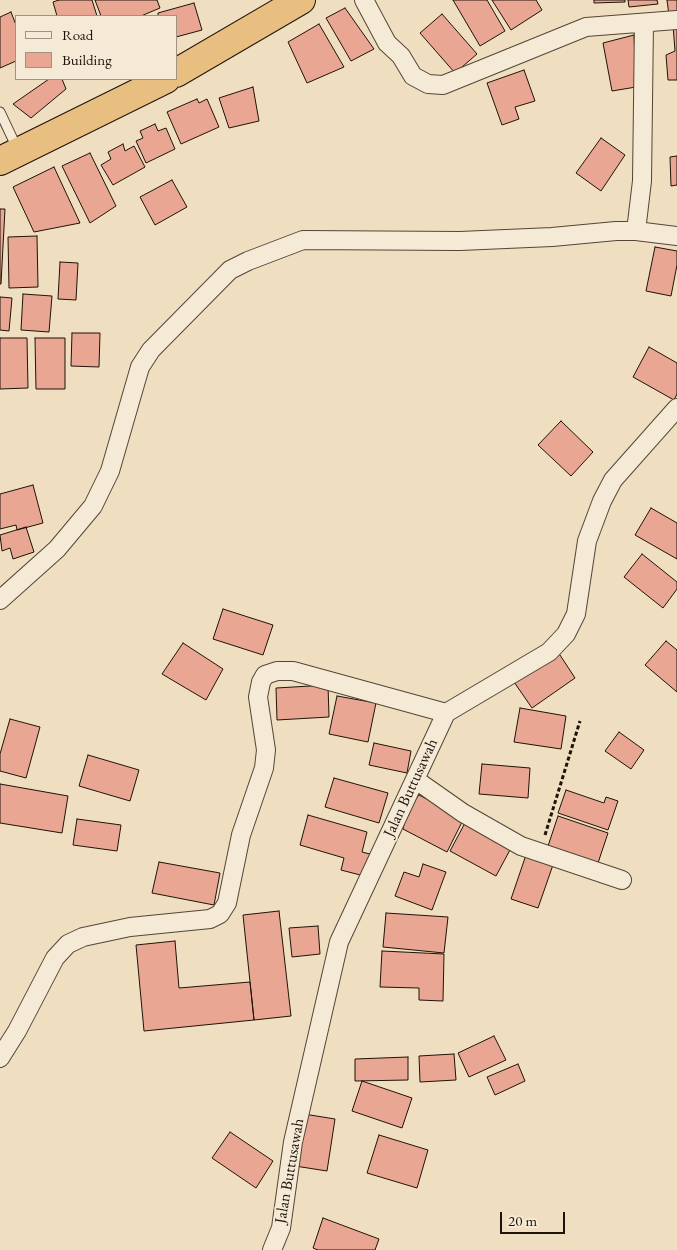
<!DOCTYPE html>
<html>
<head>
<meta charset="utf-8">
<style>
  body { margin:0 }
  #map { position:relative; width:677px; height:1250px; overflow:hidden; background:#efdec0; font-family:"EB Garamond",serif }
  canvas { display:block }
  .legend { position:absolute; left:15px; top:15px; width:162px; height:65px; box-sizing:border-box; background:#f5ead6; border:1px solid #9f9484; margin:0; padding:6px 9px; list-style:none; font-size:15px; color:#1f1309 }
  .legend li { display:flex; align-items:center; gap:10px; height:25px }
  .legend b { width:25px; border:1px solid #9f9484 }
  .scale { position:absolute; left:500px; top:1212px; width:65px; height:22px; box-sizing:border-box; border:2px solid #1f1309; border-top:0; padding-left:6px; font-size:15px; line-height:18px; white-space:nowrap; color:#1f1309; -webkit-text-stroke:4px #f5ead6; paint-order:stroke }
</style>
</head>
<body>
<div id="map">
<canvas width="677" height="1250"></canvas>
<ul class="legend">
<li><b style="height:6px;background:#f5ead6"></b>Road</li>
<li><b style="height:14px;background:#e8a693"></b>Building</li>
</ul>
<div class="scale">20 m</div>
</div>
<script>
const ctx = document.querySelector('canvas').getContext('2d');
ctx.lineJoin = 'round';
function fill(path, color) { ctx.fillStyle = color; ctx.fill(path, 'evenodd'); }
const toPath = rows => new Path2D(rows.map(r => 'M' + r).join(''));
function stroke(path, color, width, dash) { ctx.strokeStyle = color; ctx.lineWidth = width; ctx.lineCap = dash ? 'butt' : 'round'; ctx.setLineDash(dash || []); ctx.stroke(path); }
function drawText(font, color, halo, rows, align = 'center') {
  ctx.font = font + ' "EB Garamond",serif'; ctx.lineWidth = 4; ctx.setLineDash([]); ctx.textBaseline = 'middle'; ctx.strokeStyle = halo; ctx.fillStyle = color; for (const [text, x, y, turn = 0] of rows) {
    ctx.save(); ctx.translate(x, y); ctx.rotate((+turn || 0) * Math.PI / 180); ctx.textAlign = isNaN(turn) ? turn : align; if (halo) ctx.strokeText(text, 0, 0); ctx.fillText(text, 0, 0); ctx.restore();
  }
}
const building = toPath([
  [59,0,92,0,97,16,57,16,53,2,59,0],
  [95,0,157,0,160,8,141,16,101,16,95,0],
  [453,0,487,0,505,31,480,46,453,0],
  [492,0,536,0,542,10,511,30,492,0],
  [594,0,625,0,625,2,594,3,594,0],
  [628,0,657,0,658,4,629,7,628,0],
  [667,0,677,0,677,14,669,15,667,0],
  [194,3,202,30,176,37,176,16,158,16,158,13,194,3],
  [345,8,374,49,351,61,326,18,345,8],
  [11,12,16,25,16,61,0,68,0,17,11,12],
  [442,14,477,54,455,73,420,33,442,14],
  [319,24,344,67,307,83,288,42,319,24],
  [677,24,677,80,668,80,666,55,675,51,673,25,677,24],
  [634,35,636,87,612,91,603,43,634,35],
  [524,70,535,101,515,107,519,119,502,125,487,83,524,70],
  [49,79,62,79,66,89,31,118,13,104,49,79],
  [253,87,259,121,229,128,219,98,253,87],
  [197,99,199,103,207,99,219,127,181,144,167,112,197,99],
  [155,124,158,131,166,128,175,149,146,163,136,141,143,138,140,131,155,124],
  [601,138,625,155,601,191,576,173,601,138],
  [123,144,125,151,134,146,145,167,113,185,101,165,111,159,108,152,123,144],
  [90,153,116,206,90,223,62,166,90,153],
  [677,156,677,185,671,186,670,157,677,156],
  [54,167,80,223,34,232,13,187,54,167],
  [172,180,187,207,155,225,140,197,172,180],
  [0,209,5,209,1,284,0,284,0,209],
  [37,236,38,287,9,288,8,237,37,236],
  [655,247,677,251,677,265,671,296,646,291,655,247],
  [60,262,78,263,76,300,58,299,60,262],
  [23,294,52,296,49,332,21,330,23,294],
  [0,297,12,298,9,331,0,330,0,297],
  [72,333,100,333,99,367,71,366,72,333],
  [0,338,27,338,28,388,0,389,0,338],
  [35,338,65,338,65,389,36,389,35,338],
  [649,347,677,363,677,394,674,400,633,377,649,347],
  [561,421,593,452,571,476,538,445,561,421],
  [33,485,43,523,17,530,16,525,0,529,0,494,33,485],
  [651,508,677,523,677,559,635,535,651,508],
  [26,527,34,552,13,559,10,548,2,551,0,535,26,527],
  [642,554,677,582,677,589,663,608,624,577,642,554],
  [223,609,273,625,263,655,213,639,223,609],
  [666,641,677,650,677,692,645,665,666,641],
  [183,643,223,669,206,700,162,674,183,643],
  [558,652,575,678,532,708,514,682,558,652],
  [328,685,329,717,277,720,276,688,328,685],
  [337,696,376,703,368,742,329,734,337,696],
  [520,708,566,716,561,749,514,742,520,708],
  [10,719,40,727,26,778,0,771,0,754,10,719],
  [619,732,644,750,631,769,605,751,619,732],
  [374,743,411,751,407,773,369,765,374,743],
  [88,755,139,770,130,801,79,786,88,755],
  [482,764,530,768,528,798,479,794,482,764],
  [334,778,388,793,379,823,325,807,334,778],
  [0,784,68,796,62,833,0,823,0,784],
  [566,790,604,803,606,797,618,801,608,830,558,813,566,790],
  [419,795,464,818,447,852,403,829,408,807,419,795],
  [308,815,367,832,362,852,370,854,364,876,341,870,344,858,300,845,308,815],
  [558,816,608,833,598,863,548,846,558,816],
  [77,819,121,825,117,851,73,845,77,819],
  [465,823,511,848,496,876,450,851,465,823],
  [527,852,554,862,538,908,511,899,527,852],
  [159,862,220,873,214,905,152,893,159,862],
  [423,864,446,872,432,910,395,896,404,872,419,877,423,864],
  [279,911,291,1016,254,1020,243,915,279,911],
  [386,913,448,917,444,953,383,947,386,913],
  [318,926,320,954,292,957,289,928,318,926],
  [175,941,179,988,250,982,254,1020,144,1031,136,945,175,941],
  [382,951,444,954,443,1001,419,1000,419,988,380,987,382,951],
  [494,1036,506,1060,469,1077,458,1053,494,1036],
  [454,1054,456,1080,420,1082,419,1056,454,1054],
  [408,1057,408,1080,355,1081,355,1059,408,1057],
  [518,1064,525,1081,495,1095,487,1077,518,1064],
  [362,1081,412,1098,402,1128,352,1111,362,1081],
  [304,1114,335,1119,327,1171,295,1166,304,1114],
  [230,1132,273,1161,256,1188,212,1158,230,1132],
  [379,1135,428,1150,417,1188,367,1173,379,1135],
  [323,1218,379,1239,375,1250,318,1250,313,1248,323,1218]
]);
fill(building, '#e8a693');
stroke(building, '#1f1309', 1);
const lane = toPath([
  [0,112,17,148]
]);
const street = toPath([
  [364,0,387,43,401,56,413,76,428,84,443,85,586,27,677,20],
  [636,231,642,181,644,23],
  [0,600,57,549,93,506,110,471,140,367,151,350,230,270,248,261,303,240,460,241,552,237,616,231,636,231,677,236],
  [416,780,463,813,521,846,622,880],
  [0,1058,17,1031,55,958,68,944,83,937,130,927,210,919,220,914,227,903,241,835,264,768,266,750,258,697,261,682,265,675,277,671,293,671,446,713],
  [272,1250,281,1228,293,1142,339,942,446,713,549,652,566,634,576,614,587,541,602,501,613,480,677,408]
]);
const highway = toPath([
  [176,73,301,0],
  [0,161,166,79]
]);
stroke(lane, '#534637', 11);
stroke(street, '#534637', 20);
stroke(highway, '#1f1309', 30);
stroke(toPath([
  [545,835,580,721]
]), '#1f1309', 3, [4, 2.5]);
stroke(lane, '#f5ead6', 9);
stroke(street, '#f5ead6', 18);
stroke(highway, '#e8bf80', 28);
drawText('16px', '#1f1309', '#f5ead6', [
  ["Jalan Buttusawah",411,788,-65],
  ["Jalan Buttusawah",290,1171,-80]
]);
</script>
</body>
</html>
